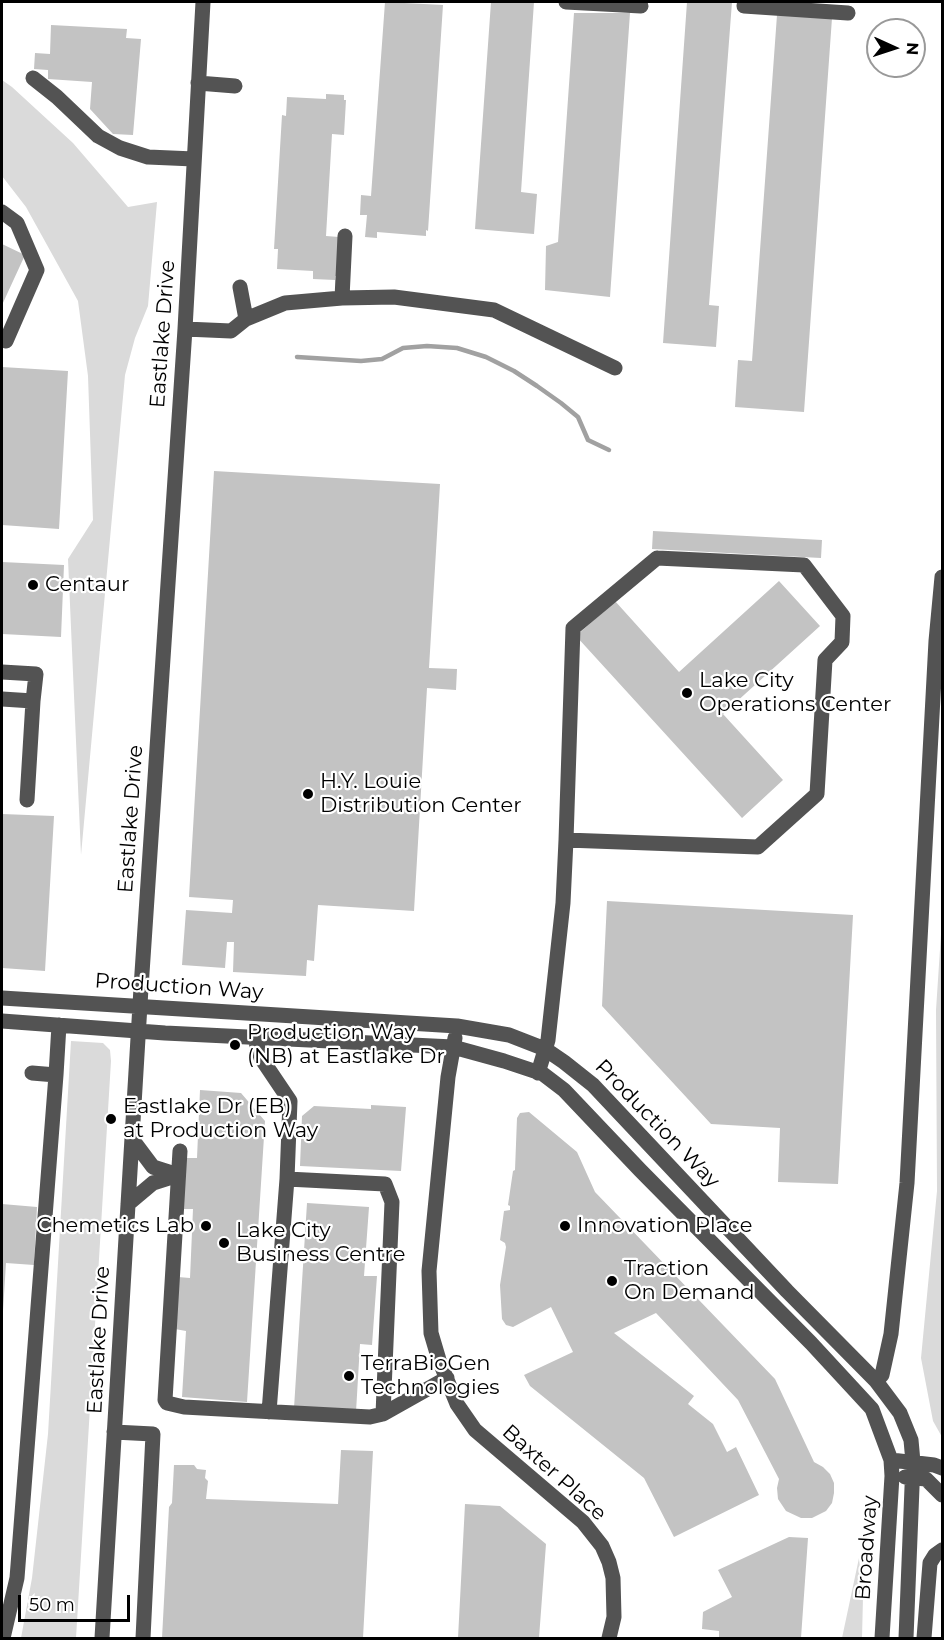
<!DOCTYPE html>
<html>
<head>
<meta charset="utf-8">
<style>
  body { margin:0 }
  #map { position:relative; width:944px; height:1640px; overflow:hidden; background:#fff; font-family:Montserrat,sans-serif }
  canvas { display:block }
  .frame { position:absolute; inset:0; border:3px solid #000; pointer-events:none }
  .north { position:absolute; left:866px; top:18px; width:60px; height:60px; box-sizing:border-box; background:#fff; border:2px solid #999; border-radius:50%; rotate:93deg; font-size:16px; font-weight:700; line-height:24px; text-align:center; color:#000 }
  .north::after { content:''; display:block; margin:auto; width:21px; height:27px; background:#000; clip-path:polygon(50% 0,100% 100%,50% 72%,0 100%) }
  .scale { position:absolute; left:18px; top:1595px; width:112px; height:27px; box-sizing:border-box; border:3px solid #000; border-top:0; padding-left:8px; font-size:18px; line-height:21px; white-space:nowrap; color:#000; -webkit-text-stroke:4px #fff; paint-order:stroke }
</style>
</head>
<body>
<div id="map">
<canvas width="944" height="1640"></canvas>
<div class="frame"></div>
<div class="north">N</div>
<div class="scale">50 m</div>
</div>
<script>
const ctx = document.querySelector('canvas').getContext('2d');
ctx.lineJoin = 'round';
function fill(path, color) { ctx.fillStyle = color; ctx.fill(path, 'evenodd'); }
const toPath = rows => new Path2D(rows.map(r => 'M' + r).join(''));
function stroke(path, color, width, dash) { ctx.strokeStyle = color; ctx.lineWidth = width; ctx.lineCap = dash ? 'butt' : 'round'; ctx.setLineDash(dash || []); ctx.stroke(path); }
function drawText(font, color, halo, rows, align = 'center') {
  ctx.font = font + ' Montserrat,sans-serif'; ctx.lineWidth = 4.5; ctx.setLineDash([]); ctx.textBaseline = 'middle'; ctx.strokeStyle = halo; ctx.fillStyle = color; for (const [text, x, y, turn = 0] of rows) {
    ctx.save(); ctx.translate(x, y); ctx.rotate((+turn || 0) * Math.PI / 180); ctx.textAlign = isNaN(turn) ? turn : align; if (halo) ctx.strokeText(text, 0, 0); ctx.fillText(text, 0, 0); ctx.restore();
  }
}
fill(toPath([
  [2,80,12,87,73,143,128,207,157,202,148,306,135,338,125,375,81,855,68,559,93,520,88,376,78,301,26,207,2,176],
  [942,919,942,1437,933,1421,921,1358,937,1191,936,1010],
  [71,1041,103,1043,110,1050,111,1061,76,1638,21,1638,32,1578,48,1434],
  [859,1558,863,1597,862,1638,842,1638]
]), '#dadada');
stroke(toPath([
  [297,357,361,361,382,359,403,348,427,346,457,348,486,357,514,371,537,386,561,403,578,417,588,440,609,450]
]), '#a1a1a1', 4.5);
fill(toPath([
  [385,2,443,5,428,231,426,230,426,236,377,232,377,238,365,237,367,215,360,215,361,195,371,196],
  [491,2,534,2,521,192,537,194,534,234,475,229],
  [687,2,732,2,709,305,719,306,716,347,663,343],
  [574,13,630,13,610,297,545,290,546,246,558,242],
  [777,15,832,18,804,412,735,407,738,360,752,361],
  [51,25,127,29,126,38,141,39,133,135,113,134,90,109,92,82,48,79,48,70,34,69,35,53,50,54],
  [326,94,344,95,344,100,346,100,344,135,332,134,326,236,339,237,337,276,335,276,335,280,313,279,313,271,277,269,278,249,274,249,282,115,286,116,287,97,326,99],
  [2,244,25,255,2,305],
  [2,367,68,371,59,529,2,525],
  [214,471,440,484,429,668,457,669,456,690,427,688,414,911,318,905,314,961,307,960,306,976,233,972,234,942,227,942,225,968,182,965,186,910,232,913,233,900,189,897],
  [653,531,822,540,821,558,652,549],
  [2,562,64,565,61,637,2,634],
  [779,581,820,626,723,714,783,780,742,818,576,636,615,601,679,672],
  [2,814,54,816,45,971,2,968],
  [607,901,853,915,838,1184,778,1182,780,1128,711,1124,602,1006],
  [200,1090,241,1093,265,1121,247,1402,182,1397,186,1331,175,1329,178,1277,190,1278,193,1209,180,1209,184,1158,197,1158],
  [371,1105,406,1107,401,1171,300,1166,302,1116,314,1106,371,1109],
  [529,1112,577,1152,595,1192,775,1379,814,1462,823,1467,830,1474,834,1483,834,1493,832,1503,826,1511,812,1518,801,1518,786,1511,778,1499,777,1488,779,1479,738,1400,656,1313,614,1333,694,1396,688,1404,713,1424,727,1452,736,1447,759,1495,674,1537,644,1478,530,1386,524,1375,573,1352,551,1307,513,1327,506,1325,502,1319,500,1285,506,1247,505,1243,500,1240,504,1211,510,1210,510,1206,508,1205,513,1171,515,1170,517,1118,520,1113],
  [307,1203,369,1207,364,1276,377,1276,372,1345,360,1344,356,1412,294,1408],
  [2,1204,37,1207,34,1265,6,1263,3,1311,2,1311],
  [341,1450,373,1451,363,1638,162,1638,169,1507,172,1503,174,1465,194,1465,197,1469,206,1470,205,1478,208,1481,206,1499,338,1504],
  [465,1504,500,1506,546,1544,539,1638,458,1638],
  [789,1537,808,1538,801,1638,719,1638,719,1631,702,1629,703,1612,732,1597,718,1570]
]), '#c3c3c3');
stroke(toPath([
  [566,2,641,6],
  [744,6,848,13],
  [33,78,57,97,98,136,120,148,148,157,194,159],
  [198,83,235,86],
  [2,212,17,223,37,270,6,341,2,340],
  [240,287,246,319],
  [342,298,345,236],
  [185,329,231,331,246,319,285,303,342,298,394,297,494,310,615,368],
  [657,558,804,565,843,616,842,642,825,660,817,794,758,847,566,840,573,628,657,558],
  [2,672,36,674,33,701],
  [2,699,33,701,27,800],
  [2,998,457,1026,509,1035,545,1049,564,1062,593,1085,787,1291,876,1381,900,1413,911,1440,913,1462,906,1638],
  [2,1021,165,1033,453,1047,504,1061,543,1074,564,1090,640,1170,811,1343,872,1409,891,1460,892,1476,882,1638],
  [254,1036,261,1058,290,1101,287,1179,385,1184,392,1202,383,1414,447,1378],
  [455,1038,448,1077,429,1271,431,1333,439,1360,457,1404,475,1430,583,1522,602,1546,609,1562,613,1578,614,1617,609,1638],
  [32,1073,56,1075,59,1025],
  [538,1073,548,1040,563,903,566,840],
  [132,1139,153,1167,178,1175],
  [180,1151,165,1400,167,1403,184,1407,257,1411,370,1417,383,1414],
  [128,1204,153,1183,178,1175],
  [876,1381,882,1375,891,1334,907,1183,936,641,942,577],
  [269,1412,287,1179],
  [114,1432,153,1434,143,1638],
  [891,1460,934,1465,942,1468],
  [905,1477,926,1479,942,1495],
  [3,1638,17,1578,56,1075],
  [102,1638,141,988,185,329,203,2],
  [924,1638,930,1563,935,1555,942,1550]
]), '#535353', 15);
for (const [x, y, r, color] of [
  [33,585,6,"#000"],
  [687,693,6,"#000"],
  [308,794,6,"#000"],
  [235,1045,6,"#000"],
  [111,1119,6,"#000"],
  [206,1226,6,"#000"],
  [565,1226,6,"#000"],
  [224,1243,6,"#000"],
  [612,1281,6,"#000"],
  [349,1376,6,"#000"]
]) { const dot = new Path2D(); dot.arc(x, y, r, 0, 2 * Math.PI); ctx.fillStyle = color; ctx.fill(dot); stroke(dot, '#fff', 2); }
drawText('21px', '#000', '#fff', [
  ["Eastlake Drive",163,334,-86],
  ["Eastlake Drive",131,819,-86],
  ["Production Way",179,987,4],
  ["Production Way",657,1124,46],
  ["Eastlake Drive",99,1340,-87],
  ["Baxter Place",554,1473,42],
  ["Broadway",867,1548,-86]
]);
drawText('21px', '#000', '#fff', [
  ["Centaur",45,585],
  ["Lake City",699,681],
  ["Operations Center",699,705],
  ["H.Y. Louie",320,782],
  ["Distribution Center",320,806],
  ["Production Way",247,1033],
  ["(NB) at Eastlake Dr",247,1057],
  ["Eastlake Dr (EB)",123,1107],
  ["at Production Way",123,1131],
  ["Chemetics Lab",194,1226,"right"],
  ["Innovation Place",577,1226],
  ["Lake City",236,1231],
  ["Business Centre",236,1255],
  ["Traction",624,1269],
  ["On Demand",624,1293],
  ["TerraBioGen",361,1364],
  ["Technologies",361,1388]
], 'left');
</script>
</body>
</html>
